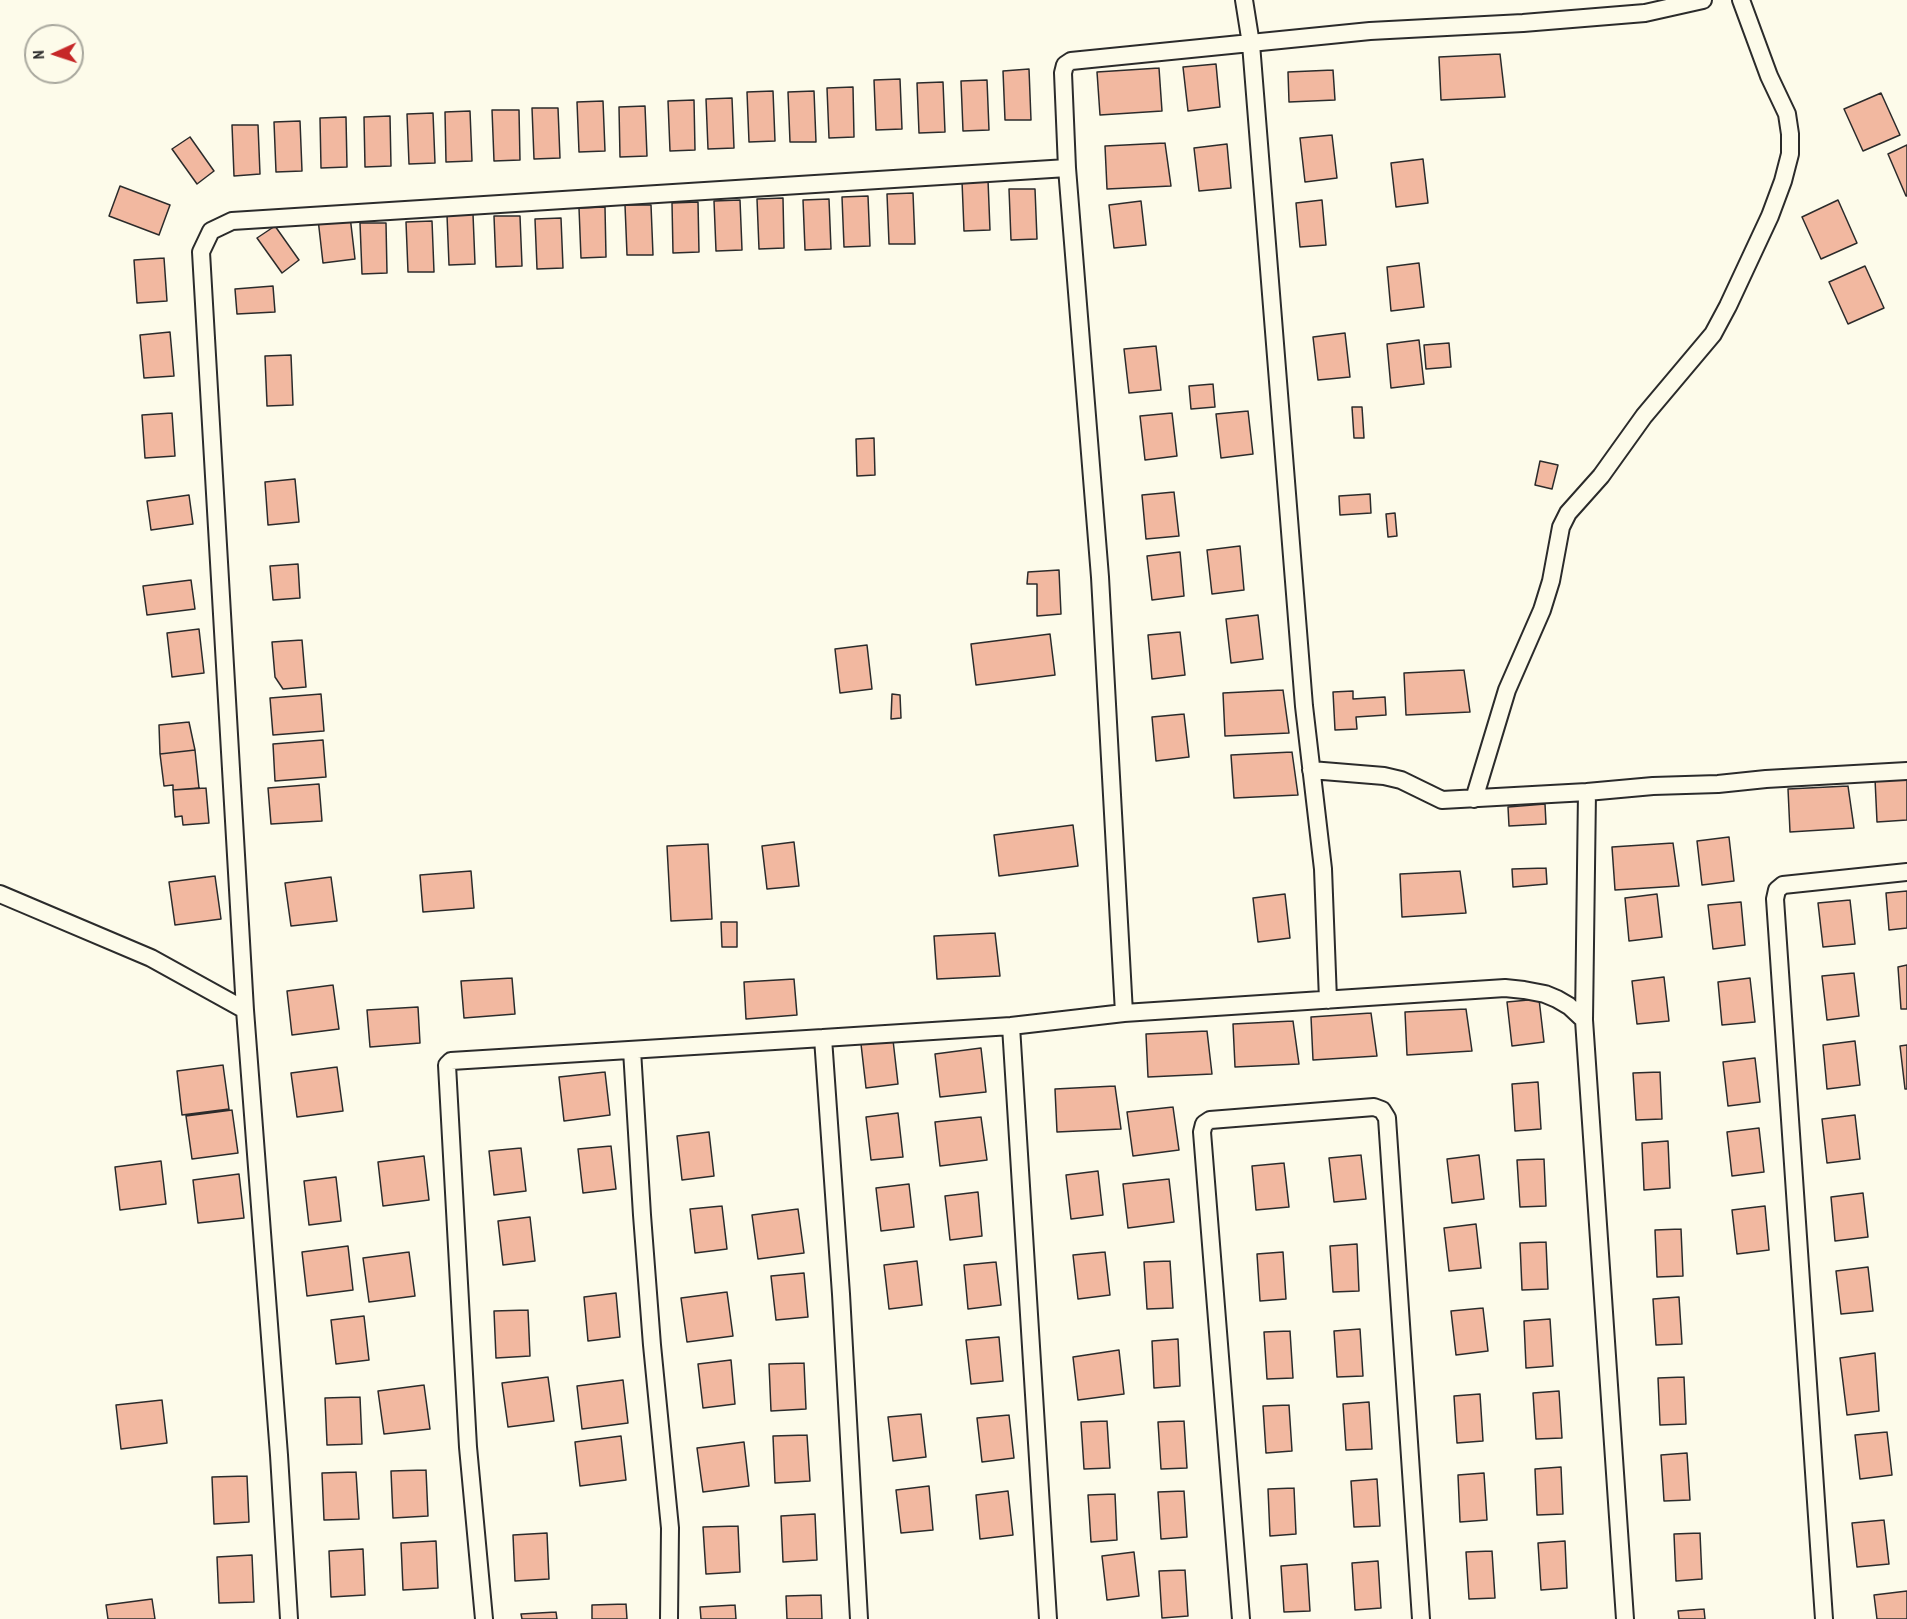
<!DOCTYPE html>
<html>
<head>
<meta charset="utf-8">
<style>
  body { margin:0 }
  #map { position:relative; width:1907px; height:1619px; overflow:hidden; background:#fdfbea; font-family:"PT Sans Narrow",sans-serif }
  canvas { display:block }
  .north { position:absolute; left:24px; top:24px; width:60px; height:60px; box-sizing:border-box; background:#fdfbea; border:2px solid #a9a89e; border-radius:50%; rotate:267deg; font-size:16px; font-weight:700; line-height:24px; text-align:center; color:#2b2b2b }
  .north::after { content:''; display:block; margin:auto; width:21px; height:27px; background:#c62828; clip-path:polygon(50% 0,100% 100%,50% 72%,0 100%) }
</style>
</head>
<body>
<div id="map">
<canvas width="1907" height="1619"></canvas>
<div class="north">N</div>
</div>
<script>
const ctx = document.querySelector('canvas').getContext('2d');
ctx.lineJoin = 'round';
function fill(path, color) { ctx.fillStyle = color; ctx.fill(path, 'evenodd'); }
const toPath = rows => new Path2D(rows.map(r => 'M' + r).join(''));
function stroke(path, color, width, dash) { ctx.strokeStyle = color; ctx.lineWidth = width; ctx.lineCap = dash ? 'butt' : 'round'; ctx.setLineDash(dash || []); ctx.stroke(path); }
const building = toPath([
  [1500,54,1505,97,1441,100,1439,57,1500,54],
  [1216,64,1220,107,1188,111,1183,67,1216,64],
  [1159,68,1162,111,1100,115,1097,72,1159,68],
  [1029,69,1031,120,1005,120,1003,71,1029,69],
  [1333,70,1335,100,1289,102,1288,72,1333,70],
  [900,79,902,129,876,130,874,80,900,79],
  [987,80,989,130,963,131,961,81,987,80],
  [943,82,945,132,919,133,917,83,943,82],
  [853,87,854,137,829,138,827,88,853,87],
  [773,91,775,141,749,142,747,92,773,91],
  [814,91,816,142,790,142,788,92,814,91],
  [1881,93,1900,135,1863,151,1844,109,1881,93],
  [732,98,734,148,708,149,706,99,732,98],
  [694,100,695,150,670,151,668,101,694,100],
  [603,101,605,151,579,152,577,102,603,101],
  [645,106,647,156,620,157,619,107,645,106],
  [532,108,558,108,560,158,534,159,532,108],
  [492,110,519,110,520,160,494,161,492,110],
  [470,111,472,161,446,162,445,112,470,111],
  [433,113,435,163,409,164,407,114,433,113],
  [390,116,391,166,365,167,364,117,390,116],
  [346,117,347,167,321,168,320,118,346,117],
  [300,121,302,171,276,172,274,122,300,121],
  [232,125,258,125,260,174,234,176,232,125],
  [1332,135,1337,178,1305,182,1300,138,1332,135],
  [190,137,214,171,197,184,172,149,190,137],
  [1165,143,1171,186,1107,189,1105,146,1165,143],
  [1227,144,1231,188,1199,191,1194,148,1227,144],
  [1907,145,1907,196,1906,196,1888,154,1907,145],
  [1423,159,1428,203,1396,207,1391,163,1423,159],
  [988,180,990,230,964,231,962,181,988,180],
  [120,186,170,205,159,235,109,216,120,186],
  [1009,189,1035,189,1037,239,1011,240,1009,189],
  [913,193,915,244,889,244,887,194,913,193],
  [868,196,870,246,844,247,842,197,868,196],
  [783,198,784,248,759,249,757,199,783,198],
  [829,199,831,249,805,250,803,200,829,199],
  [740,200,742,250,716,251,714,201,740,200],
  [1322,200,1326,245,1300,247,1296,203,1322,200],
  [1838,200,1857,243,1821,259,1802,217,1838,200],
  [1141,201,1146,245,1114,248,1109,205,1141,201],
  [698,202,699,252,673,253,672,203,698,202],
  [625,205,651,205,653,255,627,255,625,205],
  [605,207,606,257,581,258,579,208,605,207],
  [473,214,475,264,449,265,447,215,473,214],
  [350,216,355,259,323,263,318,219,350,216],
  [494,216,520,216,522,266,496,267,494,216],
  [561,218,563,268,537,269,535,219,561,218],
  [432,221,434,272,408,272,406,222,432,221],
  [360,223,386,223,387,273,362,274,360,223],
  [275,226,299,260,282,273,257,238,275,226],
  [164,258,167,301,137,303,134,260,164,258],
  [1419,263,1424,307,1391,311,1387,267,1419,263],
  [1865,266,1884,308,1848,324,1829,282,1865,266],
  [273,286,275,312,237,314,235,289,273,286],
  [170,332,174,376,144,378,140,335,170,332],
  [1345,333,1350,377,1318,380,1313,337,1345,333],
  [1419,340,1424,384,1391,388,1387,344,1419,340],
  [1449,343,1451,367,1426,369,1424,345,1449,343],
  [1156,346,1161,390,1129,393,1124,349,1156,346],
  [291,355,293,405,267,406,265,356,291,355],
  [1213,384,1215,407,1191,409,1189,386,1213,384],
  [1352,407,1362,407,1364,438,1354,438,1352,407],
  [1248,411,1253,454,1221,458,1216,414,1248,411],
  [172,413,175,456,145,458,142,415,172,413],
  [1172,413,1177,456,1145,460,1140,416,1172,413],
  [874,438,875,475,857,476,856,439,874,438],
  [1540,461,1558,465,1552,489,1535,485,1540,461],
  [295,479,299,522,268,525,265,482,295,479],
  [1174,492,1179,536,1146,539,1142,495,1174,492],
  [1370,494,1371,513,1340,515,1339,496,1370,494],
  [189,495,193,524,151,530,147,501,189,495],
  [1395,513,1397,536,1388,537,1386,514,1395,513],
  [1240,546,1244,590,1212,594,1207,550,1240,546],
  [1180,552,1184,596,1152,600,1147,556,1180,552],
  [298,564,300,598,273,600,270,566,298,564],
  [1059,570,1061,614,1037,616,1037,584,1027,584,1028,572,1059,570],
  [191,580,195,609,147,615,143,586,191,580],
  [1258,615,1263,659,1231,663,1226,619,1258,615],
  [199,629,204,673,172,677,167,633,199,629],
  [1180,632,1185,675,1152,679,1148,635,1180,632],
  [1050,634,1055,675,976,685,971,644,1050,634],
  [302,640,306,687,283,689,275,677,272,642,302,640],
  [867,645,872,689,840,693,835,649,867,645],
  [1464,670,1470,712,1406,715,1404,673,1464,670],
  [1283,690,1289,733,1225,736,1223,693,1283,690],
  [1353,691,1353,699,1385,697,1386,715,1356,717,1357,729,1335,730,1333,692,1353,691],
  [321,694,324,731,273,735,270,698,321,694],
  [892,694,900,695,901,718,891,719,892,694],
  [1184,714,1189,757,1156,761,1152,717,1184,714],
  [189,722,195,750,160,754,159,725,189,722],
  [323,740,326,777,275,781,273,744,323,740],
  [195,750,199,788,173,790,173,785,164,786,160,754,195,750],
  [1292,752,1298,795,1234,798,1231,755,1292,752],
  [1907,777,1907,820,1877,822,1875,779,1907,777],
  [319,784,322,821,271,824,268,788,319,784],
  [1848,786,1854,828,1790,832,1788,789,1848,786],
  [206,788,209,823,183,825,182,816,175,817,173,790,206,788],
  [1545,804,1546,824,1509,826,1508,807,1545,804],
  [1073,825,1078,866,999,876,994,835,1073,825],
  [1729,837,1734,881,1702,885,1697,841,1729,837],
  [794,842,799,886,767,889,762,846,794,842],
  [1673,843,1679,886,1615,890,1612,847,1673,843],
  [708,844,712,919,671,921,667,846,708,844],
  [1546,868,1547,884,1513,887,1512,869,1546,868],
  [471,871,474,908,423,912,420,875,471,871],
  [1460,871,1466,913,1402,917,1400,874,1460,871],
  [215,876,221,919,175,925,169,882,215,876],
  [331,877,337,921,291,926,285,883,331,877],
  [1907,891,1907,928,1889,930,1886,893,1907,891],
  [1285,894,1290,938,1258,942,1253,898,1285,894],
  [1657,894,1662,937,1629,941,1625,898,1657,894],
  [1850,900,1855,944,1823,947,1818,903,1850,900],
  [1741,902,1745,945,1713,949,1708,905,1741,902],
  [721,922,737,922,737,947,722,947,721,922],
  [995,933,1000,976,937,979,934,936,995,933],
  [1907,965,1907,1009,1901,1009,1898,967,1907,965],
  [1854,973,1859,1016,1827,1020,1822,976,1854,973],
  [1664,977,1669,1021,1637,1024,1632,981,1664,977],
  [512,978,515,1014,464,1018,461,981,512,978],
  [1750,978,1755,1022,1722,1025,1718,982,1750,978],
  [794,979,797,1015,746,1019,744,982,794,979],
  [333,985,339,1029,292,1035,287,991,333,985],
  [1539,999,1544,1042,1512,1046,1507,1002,1539,999],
  [418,1007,420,1043,370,1047,367,1010,418,1007],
  [1466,1009,1472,1051,1407,1055,1405,1012,1466,1009],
  [1371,1013,1377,1056,1313,1060,1311,1017,1371,1013],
  [1293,1021,1299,1064,1235,1067,1233,1024,1293,1021],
  [1207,1031,1212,1074,1148,1077,1146,1034,1207,1031],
  [893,1040,898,1084,866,1088,861,1044,893,1040],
  [1855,1041,1860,1085,1827,1089,1823,1045,1855,1041],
  [1907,1045,1907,1089,1905,1089,1900,1046,1907,1045],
  [981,1048,986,1092,940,1097,935,1054,981,1048],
  [1755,1058,1760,1102,1728,1106,1723,1062,1755,1058],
  [223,1065,229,1109,182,1115,177,1071,223,1065],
  [337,1067,343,1111,297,1117,291,1073,337,1067],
  [605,1072,610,1115,564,1121,559,1077,605,1072],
  [1660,1072,1662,1119,1636,1120,1633,1073,1660,1072],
  [1538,1082,1541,1129,1515,1131,1512,1084,1538,1082],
  [1115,1086,1121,1129,1057,1132,1055,1089,1115,1086],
  [1173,1107,1179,1150,1133,1156,1127,1112,1173,1107],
  [232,1110,238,1153,192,1159,186,1116,232,1110],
  [898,1113,903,1157,871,1160,866,1117,898,1113],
  [1855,1115,1860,1159,1827,1163,1822,1119,1855,1115],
  [981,1117,987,1160,940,1166,935,1122,981,1117],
  [1759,1128,1764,1172,1732,1176,1727,1132,1759,1128],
  [709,1132,714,1176,682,1180,677,1136,709,1132],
  [1668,1141,1670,1188,1644,1190,1642,1143,1668,1141],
  [611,1146,616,1189,583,1193,578,1149,611,1146],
  [521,1148,526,1191,494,1195,489,1151,521,1148],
  [1361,1155,1366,1199,1334,1202,1329,1158,1361,1155],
  [1479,1155,1484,1199,1452,1203,1447,1159,1479,1155],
  [424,1156,429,1200,383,1206,378,1162,424,1156],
  [1544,1159,1546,1206,1520,1207,1517,1160,1544,1159],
  [161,1161,166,1204,120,1210,115,1167,161,1161],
  [1284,1163,1289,1207,1256,1210,1252,1166,1284,1163],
  [1098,1171,1103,1215,1071,1219,1066,1175,1098,1171],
  [239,1174,244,1218,198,1223,193,1180,239,1174],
  [336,1177,341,1221,309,1225,304,1181,336,1177],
  [1169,1179,1174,1222,1128,1228,1123,1184,1169,1179],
  [909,1184,914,1227,881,1231,876,1188,909,1184],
  [978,1192,982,1236,950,1240,945,1196,978,1192],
  [1863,1193,1868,1237,1835,1241,1831,1197,1863,1193],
  [722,1206,727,1249,695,1253,690,1209,722,1206],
  [1765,1206,1769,1250,1737,1254,1732,1210,1765,1206],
  [798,1209,804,1253,758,1259,752,1215,798,1209],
  [530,1217,535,1261,503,1265,498,1221,530,1217],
  [1476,1224,1481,1268,1449,1271,1444,1228,1476,1224],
  [1681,1229,1683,1276,1657,1277,1655,1230,1681,1229],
  [1546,1242,1548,1289,1522,1290,1520,1243,1546,1242],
  [1357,1244,1359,1291,1333,1292,1330,1246,1357,1244],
  [348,1246,353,1290,307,1296,302,1252,348,1246],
  [409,1252,415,1296,369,1302,363,1258,409,1252],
  [1105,1252,1110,1295,1078,1299,1073,1255,1105,1252],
  [1283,1252,1286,1299,1260,1301,1257,1254,1283,1252],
  [917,1261,922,1305,889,1309,884,1265,917,1261],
  [1170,1261,1173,1308,1147,1309,1144,1262,1170,1261],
  [996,1262,1001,1305,968,1309,964,1265,996,1262],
  [1868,1267,1873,1311,1841,1314,1836,1271,1868,1267],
  [804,1273,808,1317,776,1320,771,1276,804,1273],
  [727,1292,733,1336,687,1342,681,1298,727,1292],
  [616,1293,620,1337,588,1341,584,1297,616,1293],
  [1679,1297,1682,1344,1656,1345,1653,1299,1679,1297],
  [1483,1308,1488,1351,1456,1355,1451,1311,1483,1308],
  [528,1310,530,1356,496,1358,494,1311,528,1310],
  [364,1316,369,1360,336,1364,331,1320,364,1316],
  [1550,1319,1553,1366,1526,1368,1524,1321,1550,1319],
  [1360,1329,1363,1376,1337,1377,1334,1331,1360,1329],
  [1290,1331,1293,1378,1267,1379,1264,1332,1290,1331],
  [999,1337,1003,1381,971,1384,966,1340,999,1337],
  [1178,1339,1180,1386,1154,1388,1152,1341,1178,1339],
  [1119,1350,1124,1394,1078,1400,1073,1357,1119,1350],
  [1875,1353,1879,1411,1847,1415,1840,1358,1875,1353],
  [731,1360,735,1404,703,1408,698,1364,731,1360],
  [804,1363,806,1409,771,1411,769,1364,804,1363],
  [548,1377,554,1421,508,1427,502,1383,548,1377],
  [1684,1377,1686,1424,1660,1425,1658,1378,1684,1377],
  [623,1380,628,1423,582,1429,577,1386,623,1380],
  [424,1385,430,1429,384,1434,378,1391,424,1385],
  [1559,1391,1562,1438,1536,1439,1533,1393,1559,1391],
  [1480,1394,1483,1441,1457,1443,1454,1396,1480,1394],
  [360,1397,362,1444,327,1445,325,1398,360,1397],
  [162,1400,167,1443,121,1449,116,1405,162,1400],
  [1369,1402,1372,1449,1346,1450,1343,1404,1369,1402],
  [1289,1405,1292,1451,1266,1453,1263,1406,1289,1405],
  [921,1414,926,1457,893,1461,888,1417,921,1414],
  [1009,1415,1014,1458,982,1462,977,1418,1009,1415],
  [1107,1421,1110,1468,1084,1469,1081,1422,1107,1421],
  [1184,1421,1187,1468,1161,1469,1158,1422,1184,1421],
  [1887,1432,1892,1475,1860,1479,1855,1435,1887,1432],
  [807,1435,810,1481,775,1483,773,1436,807,1435],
  [621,1436,626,1480,580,1486,575,1442,621,1436],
  [744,1442,749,1486,703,1492,697,1448,744,1442],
  [1687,1453,1690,1500,1664,1501,1661,1455,1687,1453],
  [1561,1467,1563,1514,1537,1515,1535,1469,1561,1467],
  [426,1470,428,1516,393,1518,391,1471,426,1470],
  [356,1472,359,1519,324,1520,322,1473,356,1472],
  [1484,1473,1487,1520,1460,1522,1458,1475,1484,1473],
  [247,1476,249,1522,214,1524,212,1477,247,1476],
  [1377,1479,1380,1526,1354,1527,1351,1481,1377,1479],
  [929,1486,933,1530,901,1533,896,1490,929,1486],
  [1294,1488,1296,1534,1270,1536,1268,1489,1294,1488],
  [1008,1491,1013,1535,980,1539,976,1495,1008,1491],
  [1184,1491,1187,1537,1161,1539,1158,1492,1184,1491],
  [1115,1494,1117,1540,1091,1542,1088,1495,1115,1494],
  [815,1514,817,1560,783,1562,781,1516,815,1514],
  [1884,1520,1889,1564,1857,1567,1852,1523,1884,1520],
  [738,1526,740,1572,706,1574,703,1527,738,1526],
  [547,1533,549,1579,515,1581,513,1535,547,1533],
  [1700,1533,1702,1579,1676,1581,1674,1534,1700,1533],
  [436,1541,438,1588,403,1590,401,1543,436,1541],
  [1565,1541,1567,1588,1541,1590,1538,1543,1565,1541],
  [363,1549,365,1595,331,1597,329,1551,363,1549],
  [1492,1551,1495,1598,1469,1599,1466,1552,1492,1551],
  [1134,1552,1139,1596,1107,1600,1102,1556,1134,1552],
  [252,1555,254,1602,219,1603,217,1557,252,1555],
  [1378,1561,1381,1608,1355,1610,1352,1563,1378,1561],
  [1307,1564,1310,1611,1284,1612,1281,1566,1307,1564],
  [1185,1570,1188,1616,1162,1618,1159,1571,1185,1570],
  [1907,1591,1907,1619,1877,1619,1874,1595,1907,1591],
  [821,1595,822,1619,787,1619,786,1596,821,1595],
  [152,1599,155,1619,108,1619,106,1605,152,1599],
  [626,1604,627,1619,592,1619,592,1605,626,1604],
  [735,1605,736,1619,701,1619,700,1607,735,1605],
  [1704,1609,1705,1619,1679,1619,1678,1611,1704,1609],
  [556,1612,557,1619,522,1619,521,1614,556,1612]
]);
fill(building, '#f2b8a0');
stroke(building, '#2b2b2b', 1.5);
const minor = toPath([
  [1244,0,1251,44,1304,706,1323,869,1328,1000],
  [1311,770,1384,776,1401,780,1442,800,1587,792],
  [1474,799,1507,690,1542,610,1551,581,1561,527,1568,513,1601,476,1644,416,1713,334,1728,306,1770,216,1783,181,1790,154,1790,134,1787,114,1769,76,1741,0],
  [0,894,151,958,245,1010],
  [1124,1013,1100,577,1067,168,1063,73,1065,65,1071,61,1370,31,1523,23,1645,13,1703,0],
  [1011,1026,1048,1619],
  [632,1050,642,1215,652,1345,670,1528,669,1619],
  [289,1619,279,1455,245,1010,201,252,211,231,232,221,1067,168],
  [484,1619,468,1447,447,1065,451,1061,823,1038],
  [859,1619,841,1294,823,1038,1011,1026,1124,1013,1505,988,1524,990,1545,994,1557,999,1569,1006,1584,1020],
  [1241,1619,1202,1132,1204,1124,1210,1120,1374,1107,1382,1110,1387,1118,1421,1619],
  [1625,1619,1584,1020,1587,792,1653,786,1718,784,1766,779,1907,771],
  [1824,1619,1775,899,1777,890,1783,885,1907,872]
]);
stroke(minor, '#2b2b2b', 20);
stroke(minor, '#fdfbea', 16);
</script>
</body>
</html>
